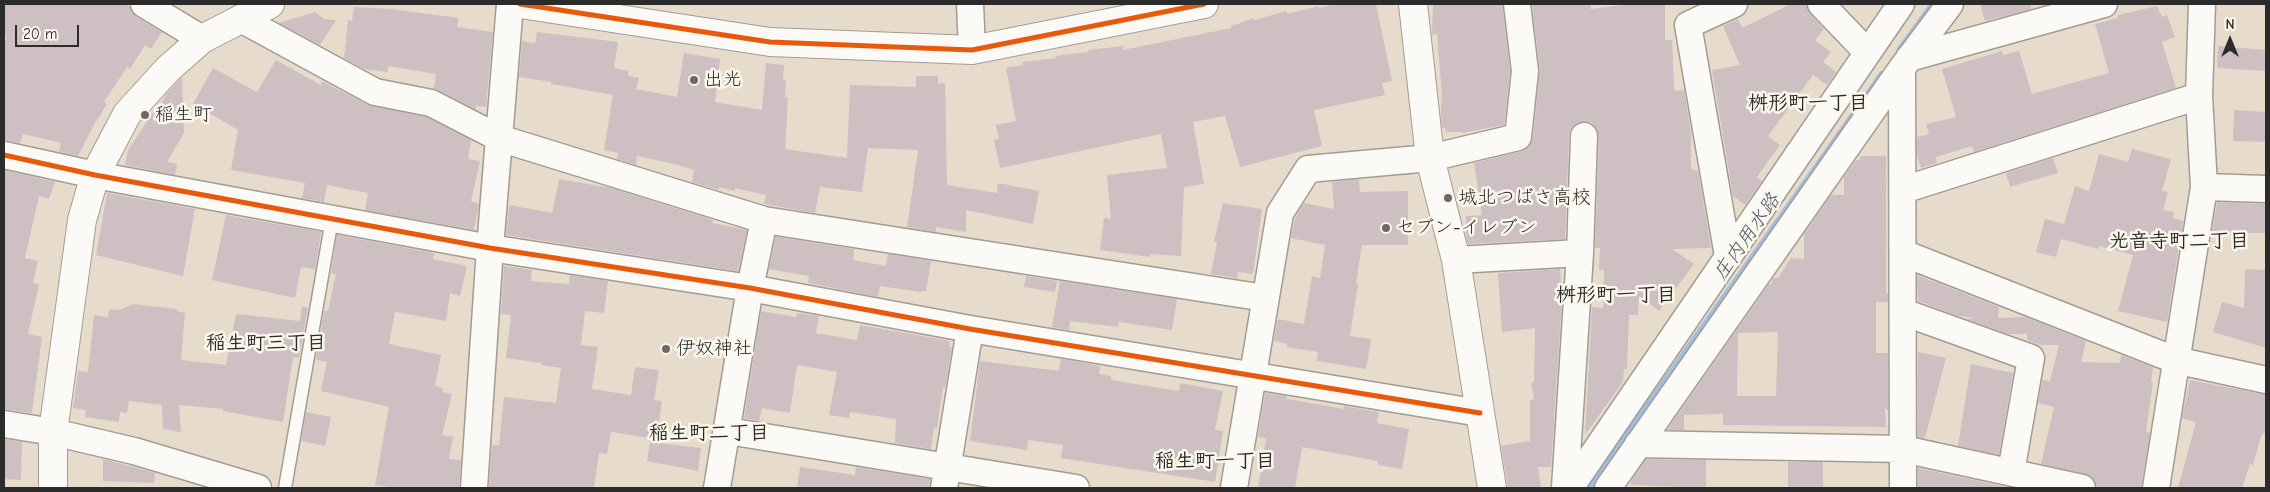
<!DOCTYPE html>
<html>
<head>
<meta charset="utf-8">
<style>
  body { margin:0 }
  #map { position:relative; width:2270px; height:492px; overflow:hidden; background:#e7dccc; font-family:"Comic Neue",sans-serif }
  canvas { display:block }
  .frame { position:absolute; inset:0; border:5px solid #2b2b2b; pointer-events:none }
  .north { position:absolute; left:2205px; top:15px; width:50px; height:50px; -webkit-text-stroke:4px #fbf7ec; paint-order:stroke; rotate:0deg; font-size:14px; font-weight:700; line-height:20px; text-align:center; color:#2b2b2b }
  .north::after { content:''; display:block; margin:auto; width:18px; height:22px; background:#2b2b2b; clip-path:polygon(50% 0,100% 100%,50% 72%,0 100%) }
  .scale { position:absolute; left:15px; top:25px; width:64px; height:22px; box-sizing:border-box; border:2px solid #2b2b2b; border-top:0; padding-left:6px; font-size:15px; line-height:18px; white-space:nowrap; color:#2b2b2b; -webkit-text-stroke:4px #fbf7ec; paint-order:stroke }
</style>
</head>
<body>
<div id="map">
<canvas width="2270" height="492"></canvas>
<div class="frame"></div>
<div class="north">N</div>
<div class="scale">20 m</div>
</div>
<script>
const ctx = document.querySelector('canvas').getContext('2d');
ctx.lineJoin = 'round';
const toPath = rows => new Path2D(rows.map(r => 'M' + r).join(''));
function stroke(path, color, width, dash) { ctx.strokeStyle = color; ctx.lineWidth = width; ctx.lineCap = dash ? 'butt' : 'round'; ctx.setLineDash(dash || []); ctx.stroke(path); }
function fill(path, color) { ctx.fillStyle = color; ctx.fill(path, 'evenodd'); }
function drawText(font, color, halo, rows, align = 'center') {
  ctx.font = font + ' "Comic Neue","Klee One",sans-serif'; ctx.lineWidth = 5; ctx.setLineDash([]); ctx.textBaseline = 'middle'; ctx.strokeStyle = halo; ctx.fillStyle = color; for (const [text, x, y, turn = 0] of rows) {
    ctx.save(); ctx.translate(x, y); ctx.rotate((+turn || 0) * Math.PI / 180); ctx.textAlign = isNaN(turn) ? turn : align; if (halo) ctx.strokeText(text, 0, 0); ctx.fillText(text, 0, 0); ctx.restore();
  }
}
stroke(toPath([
  [1900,49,1933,4],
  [1589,488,1882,74]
]), '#9ebde1', 6);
fill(toPath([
  [4,4,125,4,130,7,136,17,162,32,151,49,145,45,130,69,127,67,104,102,107,104,98,119,97,119,78,156,59,152,61,143,23,134,20,143,4,140,4,50,6,36,4,35],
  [1336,4,1376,4,1392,81,1382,83,1385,95,1314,110,1322,146,1240,167,1225,116,1193,122,1204,184,1184,187,1181,256,1150,254,1150,257,1100,250,1104,218,1111,219,1107,175,1167,168,1161,134,1000,168,994,140,999,139,996,125,1016,121,1006,68,1023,65,1022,62,1056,58,1055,56,1088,52,1088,50,1123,46,1123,50,1231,28,1231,26,1254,18,1255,20,1286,11,1287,14,1319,6,1319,8],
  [1433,4,1502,4,1510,71,1504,125,1462,133,1462,132,1446,132,1445,128,1442,127,1441,111,1442,96,1437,34,1432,35],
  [1532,4,1590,4,1591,9,1632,4,1665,4,1665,40,1672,40,1674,88,1675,91,1684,90,1691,132,1691,169,1698,171,1711,248,1672,249,1694,264,1659,311,1639,296,1638,315,1629,315,1627,369,1624,369,1623,382,1585,435,1592,307,1603,308,1604,270,1599,270,1600,248,1595,248,1599,137,1597,129,1592,123,1584,121,1577,123,1571,128,1569,135,1565,239,1468,244,1466,236,1466,216,1482,215,1474,163,1522,151,1529,147,1533,139,1540,69],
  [1791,4,1806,4,1810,14,1824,29,1815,40,1831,52,1823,62,1836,72,1827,85,1813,75,1768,136,1780,145,1757,177,1762,181,1745,205,1733,196,1712,70,1740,65,1723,26,1738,19,1742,28],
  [1980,4,2031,4,2031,9,1985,21],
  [2157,6,2162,17,2167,15,2175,37,2162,42,2176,88,1974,152,1972,146,1936,157,1937,163,1921,168,1917,156,1917,137,1929,134,1926,124,1956,117,1942,69,2002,51,2003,55,2019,51,2032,94,2109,73,2095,24,2118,18,2118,15],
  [354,7,391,9,459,18,457,27,493,32,486,107,476,106,476,109,434,88,436,74,388,66,388,72,364,69,344,58,348,20,352,21],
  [315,12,324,19,336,20,320,45,279,23],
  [537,32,618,42,614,68,629,71,628,76,639,78,636,89,677,97,684,53,720,59,715,102,762,110,766,63,784,65,783,80,786,80,785,97,788,97,785,149,847,158,850,85,916,87,916,76,938,76,938,84,945,83,947,185,997,193,998,183,1039,191,1033,224,966,210,966,232,936,227,936,232,907,227,918,150,868,148,862,192,820,187,815,213,764,204,766,195,735,188,735,191,719,187,719,190,692,182,694,170,674,164,637,156,636,165,617,159,618,153,604,150,613,95,551,84,551,82,519,77,522,41,535,43],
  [2218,46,2266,50,2266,71,2217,68],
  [276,60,321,85,322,81,368,105,426,117,471,140,468,159,480,161,471,201,479,204,474,230,365,210,368,193,327,185,324,202,302,198,305,183,231,170,238,130,193,104,213,68,257,92],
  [182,77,184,133,167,162,177,164,175,175,125,165,128,150,158,105,160,106,167,93],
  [2234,110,2266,112,2266,142,2233,141],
  [2132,149,2171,159,2162,191,2168,192,2163,210,2174,212,2173,218,2183,221,2167,322,2118,311,2133,255,2099,246,2098,249,2061,239,2056,257,2036,252,2045,219,2064,224,2075,186,2089,191,2099,154,2128,162],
  [1860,156,1886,156,1886,294,1888,293,1888,302,1876,302,1876,353,1888,353,1888,410,1885,408,1886,427,1723,425,1723,414,1684,415,1684,430,1667,430,1769,284,1771,284,1773,278,1778,278,1791,258,1804,259,1804,234,1831,195,1844,195,1844,177,1856,160,1860,160],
  [1778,332,1776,396,1737,396,1738,333],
  [2053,158,2058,173,2010,187,2006,173],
  [4,170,55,182,49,199,39,196,25,258,38,261,33,283,39,284,28,334,42,337,32,413,4,409],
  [559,179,611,188,713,220,712,223,747,230,738,271,506,235,509,205,552,213],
  [1359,179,1360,192,1408,191,1408,245,1362,245,1356,283,1358,284,1350,336,1371,339,1366,369,1317,361,1318,352,1286,347,1288,344,1274,341,1278,319,1304,324,1312,276,1320,278,1325,245,1291,238,1295,218,1304,203,1334,209,1332,182],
  [107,193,195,209,183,276,96,255],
  [2217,202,2266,204,2266,233,2212,233],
  [1223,203,1262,209,1253,274,1238,272,1237,278,1211,274,1217,242,1214,242],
  [226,215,321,232,315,269,301,267,295,298,212,280],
  [337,235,434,253,433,259,467,266,460,296,450,293,446,321,395,312,389,344,441,355,435,386,443,388,443,392,452,394,442,435,453,437,449,459,461,460,459,488,397,488,375,485,389,407,321,391,327,362,316,360,324,311,328,311,336,274,331,273],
  [776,237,854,249,853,260,886,266,888,254,931,261,926,291,921,291,921,292,880,286,878,297,808,283,809,276,769,269],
  [504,266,532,270,531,281,569,284,570,275,608,281,604,313,585,311,581,345,598,347,592,389,631,395,635,367,659,370,654,400,662,401,656,439,611,432,607,454,599,453,594,488,489,488,492,445,499,445,504,397,556,403,561,368,541,365,541,363,506,358,511,315,501,314],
  [1560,269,1562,299,1551,467,1538,467,1541,488,1508,488,1501,446,1530,441,1530,400,1534,399,1531,383,1534,382,1535,328,1502,332,1498,273],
  [2245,269,2266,270,2266,348,2213,332,2222,302,2244,308],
  [1917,275,1999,307,1998,318,2025,317,2086,341,2081,362,2120,363,2121,355,2153,367,2151,382,2153,382,2146,432,2150,433,2141,488,2097,488,2092,477,2086,474,2041,464,2054,407,2038,403,2042,380,2050,381,2059,345,2039,345,2027,340,2027,334,2008,334,1966,319,1974,318,1958,316,1918,301],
  [1026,276,1057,281,1055,292,1024,287],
  [1060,281,1177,299,1172,330,1119,322,1118,327,1070,321,1069,330,1052,327],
  [133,304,177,309,177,311,185,313,181,360,226,365,236,314,300,321,302,306,308,308,299,358,293,357,283,422,223,411,223,409,179,405,181,432,163,429,162,405,129,401,127,413,120,412,119,422,85,417,86,410,73,408,78,371,88,372,94,315,108,317,109,309,120,310],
  [761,311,796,317,797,313,819,316,816,333,857,340,860,325,950,341,949,347,952,347,945,388,943,387,937,428,934,428,931,449,895,443,896,419,850,412,849,418,829,415,837,372,797,365,790,413,762,408,759,421,744,418],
  [1918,352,1946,358,1925,438,1918,437],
  [1061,359,1100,366,1099,374,1111,376,1111,380,1179,391,1180,383,1223,391,1215,430,1223,431,1215,482,1061,458,1063,445,1028,440,1027,450,970,441,980,361,1059,371],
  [1971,364,2013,373,1999,455,1958,446],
  [2190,380,2266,395,2266,434,2262,433,2253,465,2250,464,2242,488,2178,488,2196,422,2182,418],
  [1265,393,1287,396,1287,399,1344,409,1344,406,1379,412,1377,423,1409,429,1402,469,1378,465,1378,461,1302,447,1295,488,1258,488,1266,439,1258,437],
  [306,412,331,417,325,446,301,441],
  [4,439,22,442,21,480,4,479],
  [650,442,701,448,698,471,647,461],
  [103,459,155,473,154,483,103,481],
  [1646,459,1706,460,1706,488,1631,485,1631,481],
  [1788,462,1823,462,1823,488,1788,488],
  [800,467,855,475,856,467,930,479,929,488,797,488],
  [1918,468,2006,487,2006,488,1918,488]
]), '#cebfc2');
const lane = toPath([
  [285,488,332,219]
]);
const street = toPath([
  [144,4,202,39],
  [970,4,972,50],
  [1821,4,1867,52],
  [241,19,375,92,431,103,499,138,764,220,1265,298],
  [1909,58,2104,4],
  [1902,68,1903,488],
  [4,155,95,175,490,248,750,288,970,329,1480,413],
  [2204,187,2266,189],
  [1903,190,2199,96],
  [1903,253,2175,360,2266,380],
  [1728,256,1688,25,1734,4],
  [1456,260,1580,253],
  [1903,312,2031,358,2011,472],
  [4,424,53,432,134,451,258,488],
  [728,431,1076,488],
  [1638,444,1903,449,2082,488],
  [474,488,490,248,510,4],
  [717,488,750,288,764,220],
  [944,488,970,329],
  [1234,488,1280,213,1308,169,1430,158,1518,137,1525,71,1517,4],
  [1565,488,1580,253,1584,136],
  [1570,488,1901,4],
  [1608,488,1902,68,1950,4],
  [2156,488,2204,187,2199,96,2202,4]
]);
const secondary = toPath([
  [520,4,770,42,972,50,1204,4],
  [1413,4,1430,158,1456,260,1492,488],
  [53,488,53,432,82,220,95,175,127,114,168,69,202,39,270,4]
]);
stroke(lane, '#a39c93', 15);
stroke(street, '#a39c93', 29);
stroke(secondary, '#a39c93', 30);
stroke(lane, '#fbfaf7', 12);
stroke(street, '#fbfaf7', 26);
stroke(secondary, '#fbfaf7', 28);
stroke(toPath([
  [520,4,770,42,972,50,1204,4],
  [4,155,95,175,490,248,750,288,970,329,1480,413]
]), '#e8590c', 5);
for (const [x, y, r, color] of [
  [694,80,5,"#6d6963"],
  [145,115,5,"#6d6963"],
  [1448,198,5,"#6d6963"],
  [1386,228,5,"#6d6963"],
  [666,349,5,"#6d6963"]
]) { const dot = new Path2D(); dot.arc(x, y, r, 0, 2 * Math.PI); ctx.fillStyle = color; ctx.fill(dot); stroke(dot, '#fbf7ec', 2); }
drawText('19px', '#2b2b2b', '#fbf7ec', [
  ["出光",704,80],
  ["稲生町",155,115],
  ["城北つばさ高校",1458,198],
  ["セブン-イレブン",1396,228],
  ["伊奴神社",676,349]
], 'left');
drawText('bold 20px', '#2b2b2b', '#fbf7ec', [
  ["桝形町一丁目",1808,103],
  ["光音寺町二丁目",2179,241],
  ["桝形町一丁目",1616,295],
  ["稲生町三丁目",266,343],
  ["稲生町二丁目",709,433],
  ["稲生町一丁目",1215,461]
]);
drawText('italic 20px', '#485a6e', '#fbf7ec', [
  ["庄内用水路",1747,237,-55]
]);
</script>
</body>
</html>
